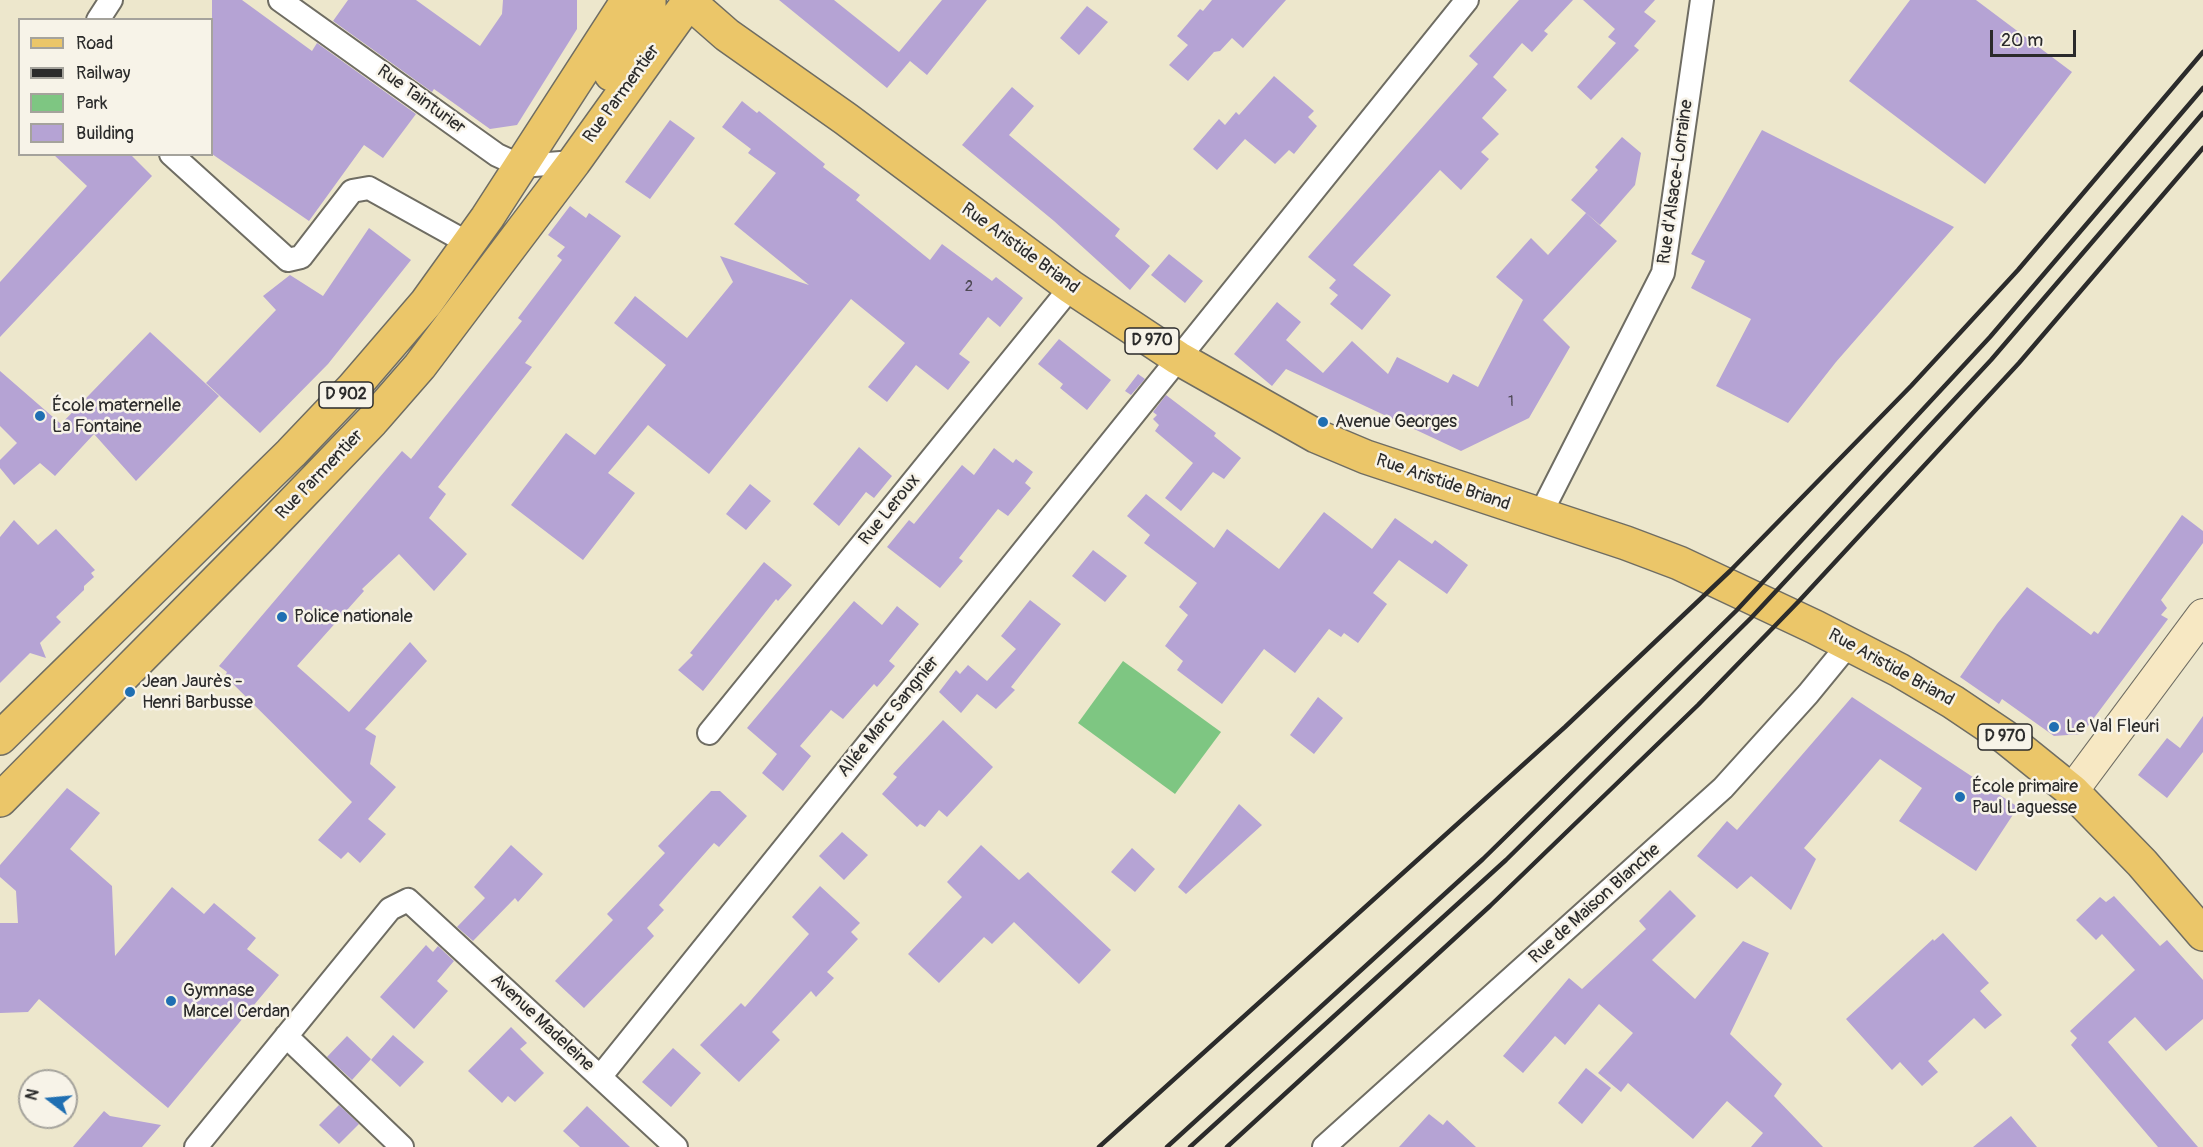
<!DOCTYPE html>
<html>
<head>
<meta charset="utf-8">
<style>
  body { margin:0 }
  #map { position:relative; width:2203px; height:1147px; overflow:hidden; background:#ede7cc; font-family:Pangolin,sans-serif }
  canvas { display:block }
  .legend { position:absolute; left:18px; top:18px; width:195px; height:138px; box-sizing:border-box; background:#f7f3e8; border:2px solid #a5a39c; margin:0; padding:8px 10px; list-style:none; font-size:18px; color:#2b2b2b }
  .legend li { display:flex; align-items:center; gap:12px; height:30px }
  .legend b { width:30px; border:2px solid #a5a39c }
  .north { position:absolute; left:18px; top:1069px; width:60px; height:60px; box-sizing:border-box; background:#f7f3e8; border:2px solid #a5a39c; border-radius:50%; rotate:286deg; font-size:16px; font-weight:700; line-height:24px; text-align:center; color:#2b2b2b }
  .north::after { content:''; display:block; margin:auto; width:21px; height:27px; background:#1f6fb2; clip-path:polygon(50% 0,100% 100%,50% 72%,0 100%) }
  .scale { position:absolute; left:1990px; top:30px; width:86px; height:27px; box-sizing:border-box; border:3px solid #2b2b2b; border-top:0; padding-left:8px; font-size:18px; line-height:21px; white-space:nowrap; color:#2b2b2b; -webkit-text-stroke:4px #f7f3e8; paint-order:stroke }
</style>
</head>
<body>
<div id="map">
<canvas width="2203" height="1147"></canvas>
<ul class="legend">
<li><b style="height:8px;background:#ebc669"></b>Road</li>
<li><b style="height:8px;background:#2b2b2b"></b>Railway</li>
<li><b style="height:16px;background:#7ec682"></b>Park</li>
<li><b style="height:16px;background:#b5a3d4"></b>Building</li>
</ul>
<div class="north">N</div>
<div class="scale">20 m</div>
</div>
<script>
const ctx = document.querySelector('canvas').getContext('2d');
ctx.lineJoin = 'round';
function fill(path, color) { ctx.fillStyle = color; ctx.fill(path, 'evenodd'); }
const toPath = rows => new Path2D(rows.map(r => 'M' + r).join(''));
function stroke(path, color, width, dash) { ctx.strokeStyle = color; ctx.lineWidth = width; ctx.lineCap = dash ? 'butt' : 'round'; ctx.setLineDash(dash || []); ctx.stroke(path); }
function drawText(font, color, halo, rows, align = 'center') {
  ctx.font = font + ' Pangolin,sans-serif'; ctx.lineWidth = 5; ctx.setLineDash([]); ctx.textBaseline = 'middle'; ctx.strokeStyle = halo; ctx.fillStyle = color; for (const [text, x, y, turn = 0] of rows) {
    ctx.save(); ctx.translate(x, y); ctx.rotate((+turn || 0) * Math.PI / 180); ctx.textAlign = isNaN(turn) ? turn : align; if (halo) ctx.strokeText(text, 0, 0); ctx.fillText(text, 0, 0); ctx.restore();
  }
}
fill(toPath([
  [1123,661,1221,732,1175,794,1078,723]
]), '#7ec682');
fill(toPath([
  [212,0,242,0,312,51,317,43,416,114,383,158,364,145,309,221,212,154],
  [348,0,416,0,480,46,502,14,503,0,577,0,577,29,517,125,490,129,434,89,432,92,333,21],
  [779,0,834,0,899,52,942,0,987,0,927,75,910,61,887,88],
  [1212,0,1286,0,1243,48,1232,38,1220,51,1214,52,1188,81,1169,65,1188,45,1177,36,1200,9,1203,11],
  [1519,0,1573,0,1544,31,1548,34,1532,52,1522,43,1493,77,1507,90,1482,118,1499,134,1481,152,1489,159,1461,190,1440,170,1353,265,1391,295,1362,330,1330,304,1338,295,1329,288,1336,280,1308,257,1478,64,1469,56],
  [1583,0,1655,0,1644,12,1656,21,1634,46,1639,50,1591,100,1577,87,1616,43,1608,37,1615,29],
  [1910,0,1976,0,2072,72,1985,184,1849,81],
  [1087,6,1108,22,1079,55,1060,38],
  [1274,76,1314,111,1308,117,1317,126,1294,154,1289,150,1275,164,1245,139,1217,170,1193,149,1219,119,1225,125,1236,112,1239,115],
  [1012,87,1034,106,1009,135,1120,229,1115,236,1150,266,1130,290,1054,221,962,145],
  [742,101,757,113,759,111,825,164,823,167,860,195,856,200,930,260,942,244,992,281,996,277,1023,298,1000,327,988,317,959,354,970,362,948,390,916,365,887,402,868,387,905,343,851,299,709,474,648,425,608,473,635,493,583,560,511,505,566,433,595,455,666,365,614,323,635,296,687,338,733,282,720,256,809,285,734,224,776,173,748,153,751,149,722,127],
  [670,120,695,138,650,199,625,182],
  [1762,130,1954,227,1836,362,1788,423,1716,386,1751,319,1691,288,1705,261,1691,254],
  [1622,137,1641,153,1635,185,1600,225,1571,200,1598,170,1595,167],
  [53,154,130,154,152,176,0,337,0,282,87,186],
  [570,206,586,218,589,213,621,236,525,363,532,367,438,487,446,494,429,518,467,554,434,591,399,554,362,589,364,591,297,666,349,712,410,642,427,661,365,729,376,736,370,764,396,787,368,819,386,834,360,863,348,852,341,859,318,840,352,802,225,676,227,672,219,666,402,451,411,459,522,321,518,318,562,260,557,256,565,247,548,235],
  [1586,213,1617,241,1543,320,1570,347,1529,418,1461,451,1286,369,1272,386,1234,354,1277,302,1301,322,1286,340,1323,373,1352,341,1388,374,1397,357,1448,383,1453,374,1478,387,1523,300,1496,277,1531,238,1548,255],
  [369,228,411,260,328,364,260,433,206,383,276,310,263,296,290,275,323,296],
  [1169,254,1203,281,1185,303,1151,275],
  [150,332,219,396,136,481,94,434,55,476,40,463,14,485,0,468,0,460,17,443,0,426,0,371,61,424],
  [1059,339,1111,380,1087,410,1060,388,1063,384,1038,364],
  [1138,374,1145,379,1131,395,1125,391],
  [1166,395,1216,433,1214,436,1241,458,1224,479,1213,472,1181,511,1165,498,1193,463,1155,431,1159,425,1153,419,1157,415,1153,412],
  [859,447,892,476,874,498,866,492,839,526,813,504],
  [994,448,1013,463,1016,459,1033,472,1025,483,1031,488,1008,516,998,509,959,558,963,561,940,588,887,547,909,520,914,524,962,465,974,475],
  [750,484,771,501,746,530,726,514],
  [1146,494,1214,548,1227,529,1279,569,1324,512,1372,549,1395,518,1432,544,1435,540,1468,565,1447,594,1399,560,1373,593,1387,604,1358,643,1344,633,1341,637,1329,629,1295,673,1264,649,1222,704,1177,670,1183,661,1165,646,1188,615,1179,607,1197,583,1144,543,1150,535,1127,516],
  [2182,515,2203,531,2203,543,2161,600,2167,608,2161,615,2168,619,2082,734,2054,736,2002,699,1999,704,1960,677,1997,624,2027,587,2091,635,2094,631,2098,634],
  [14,520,38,545,56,529,95,570,91,573,94,577,84,586,84,590,56,617,61,622,40,643,46,658,30,653,0,683,0,537],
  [1093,550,1127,576,1105,602,1072,576],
  [764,562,792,585,778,601,776,599,703,691,678,670,693,655,690,653],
  [1030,600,1061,624,1011,687,1015,690,996,709,977,694,961,713,939,692,956,670,960,674,968,665,987,681,1016,649,1001,636],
  [854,601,882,625,897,606,919,624,889,661,895,666,877,687,874,684,843,719,831,710,800,746,811,756,783,791,762,773,777,754,747,728],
  [1318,697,1343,718,1314,754,1290,735],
  [1852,697,2018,807,1976,871,1899,821,1922,788,1880,759,1804,848,1816,859,1791,910,1751,876,1737,889,1697,856,1727,821,1737,830],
  [2203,716,2203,752,2167,798,2138,775,2167,738,2180,748],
  [943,720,993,767,947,817,939,810,925,827,920,824,917,827,882,794,897,777,893,774],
  [67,788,100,813,70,849,112,886,115,956,172,887,204,914,214,903,256,938,247,949,279,975,168,1108,39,999,28,1012,0,1013,0,923,18,923,16,891,0,877,0,865],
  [711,791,720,791,747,816,719,847,714,843,659,905,664,910,647,928,654,936,584,1008,555,981,613,920,607,914,665,853,658,846],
  [1239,804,1262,825,1186,894,1178,887],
  [842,832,868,855,844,880,819,856],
  [511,845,543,874,518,902,515,898,473,941,457,927,485,898,474,887],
  [981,845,1019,880,1028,872,1111,950,1079,984,1014,922,992,944,984,937,939,983,908,954,962,897,947,882],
  [1132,848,1155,869,1135,892,1111,872],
  [820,886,860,923,851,932,858,939,827,972,834,978,816,997,811,991,772,1032,780,1040,739,1082,700,1045,741,1003,745,1007,809,934,792,917],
  [1670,890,1696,916,1652,960,1695,999,1743,941,1769,953,1730,1034,1782,1084,1774,1096,1823,1147,1751,1147,1763,1133,1727,1101,1693,1139,1628,1083,1621,1092,1598,1073,1633,1033,1599,1004,1565,1045,1555,1036,1523,1073,1503,1056,1569,978,1582,989,1646,929,1639,921],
  [2114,896,2160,946,2167,940,2203,980,2203,1019,2166,1051,2135,1017,2108,1042,2198,1147,2158,1147,2071,1045,2077,1038,2070,1031,2135,970,2102,934,2096,940,2076,920,2100,897,2106,902],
  [1943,933,1989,983,1980,991,2002,1015,1985,1029,1974,1018,1928,1061,1938,1072,1922,1086,1900,1062,1892,1070,1846,1019,1933,939,1934,941],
  [426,945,433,952,438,946,454,961,437,981,448,991,414,1029,380,997],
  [511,1027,527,1043,520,1049,544,1073,515,1102,508,1096,502,1103,468,1071],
  [393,1035,424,1062,400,1087,371,1060],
  [347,1036,371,1059,352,1080,327,1057],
  [673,1048,701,1073,671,1107,642,1082],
  [1586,1068,1611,1088,1582,1124,1558,1103],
  [339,1105,359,1124,339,1144,319,1125],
  [587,1106,630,1147,580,1147,563,1131],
  [104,1111,110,1116,161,1125,142,1147,73,1147],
  [1429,1114,1443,1125,1447,1120,1476,1147,1399,1147],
  [2011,1116,2037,1147,1973,1147]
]), '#b5a3d4');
const street = toPath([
  [280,0,497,155,521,166,574,162],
  [98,20,111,0],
  [171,154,288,260,301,257,352,191,369,188,468,243],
  [1540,515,1663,273,1702,0],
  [709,733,1071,287],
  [286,1036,402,1147],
  [600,1077,1467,0],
  [196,1147,390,909,408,900,676,1147],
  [1324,1147,1723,788,1808,694,1849,644]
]);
const secondary = toPath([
  [2072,791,2203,615]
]);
const primary = toPath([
  [687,0,727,35,846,119,1071,287,1178,358,1316,436,1366,457,1626,543,1679,563,1815,627,1899,670,1953,702,2005,737,2072,791,2142,863,2203,934],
  [611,74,636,37,649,7,649,0],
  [0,738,291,453,352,389,426,303,487,218,628,0],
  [0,800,261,536,372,421,420,366,574,162,690,0]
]);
stroke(street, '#6f6d63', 26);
stroke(secondary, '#6f6d63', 34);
stroke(primary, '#6f6d63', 36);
stroke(street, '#fff', 22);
stroke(secondary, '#f7e8c3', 32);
stroke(primary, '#ebc669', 33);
stroke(toPath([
  [1099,1147,1565,727,1730,571,1911,386,2018,270,2203,52],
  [1167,1147,1483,859,1736,611,1990,337,2203,88],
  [1190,1147,1506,860,1751,618,1991,360,2203,113],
  [1227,1147,1490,906,1698,705,1799,601,2019,363,2203,148]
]), '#2b2b2b', 4.5);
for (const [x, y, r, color] of [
  [40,416,6,"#1f6fb2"],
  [1323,422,6,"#1f6fb2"],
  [282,617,6,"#1f6fb2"],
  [130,692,6,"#1f6fb2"],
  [2054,727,6,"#1f6fb2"],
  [1960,797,6,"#1f6fb2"],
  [171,1001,6,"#1f6fb2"]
]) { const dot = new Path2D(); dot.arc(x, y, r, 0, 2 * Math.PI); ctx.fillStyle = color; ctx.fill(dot); stroke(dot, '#f7f3e8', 2); }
drawText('15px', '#4e4955', null, [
  ["2",969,287],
  ["1",1511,402]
]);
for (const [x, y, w] of [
  [1152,341,54],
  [346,395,54],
  [2005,737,54]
]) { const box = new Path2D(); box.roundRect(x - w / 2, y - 13, w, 26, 4.5); ctx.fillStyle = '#f7f3e8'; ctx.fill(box); stroke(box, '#2b2b2b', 1.5); }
drawText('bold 16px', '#2b2b2b', null, [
  ["D 970",1152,341],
  ["D 902",346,395],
  ["D 970",2005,737]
]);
drawText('18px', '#2b2b2b', '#f7f3e8', [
  ["Rue Parmentier",622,94,-54],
  ["Rue Tainturier",421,100,36],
  ["Rue d'Alsace-Lorraine",1676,182,-82],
  ["Rue Aristide Briand",1020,249,36],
  ["Rue Parmentier",320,475,-46],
  ["Rue Aristide Briand",1443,483,19],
  ["Rue Leroux",890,510,-51],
  ["Rue Aristide Briand",1891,668,29],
  ["Allée Marc Sangnier",889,717,-51],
  ["Rue de Maison Blanche",1595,904,-42],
  ["Avenue Madeleine",542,1023,43]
]);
drawText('18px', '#2b2b2b', '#f7f3e8', [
  ["École maternelle",52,406],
  ["La Fontaine",52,427],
  ["Avenue Georges",1335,422],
  ["Police nationale",294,617],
  ["Jean Jaurès -",142,682],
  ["Henri Barbusse",142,703],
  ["Le Val Fleuri",2066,727],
  ["École primaire",1972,787],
  ["Paul Laguesse",1972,808],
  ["Gymnase",183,991],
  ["Marcel Cerdan",183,1012]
], 'left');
</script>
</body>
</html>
